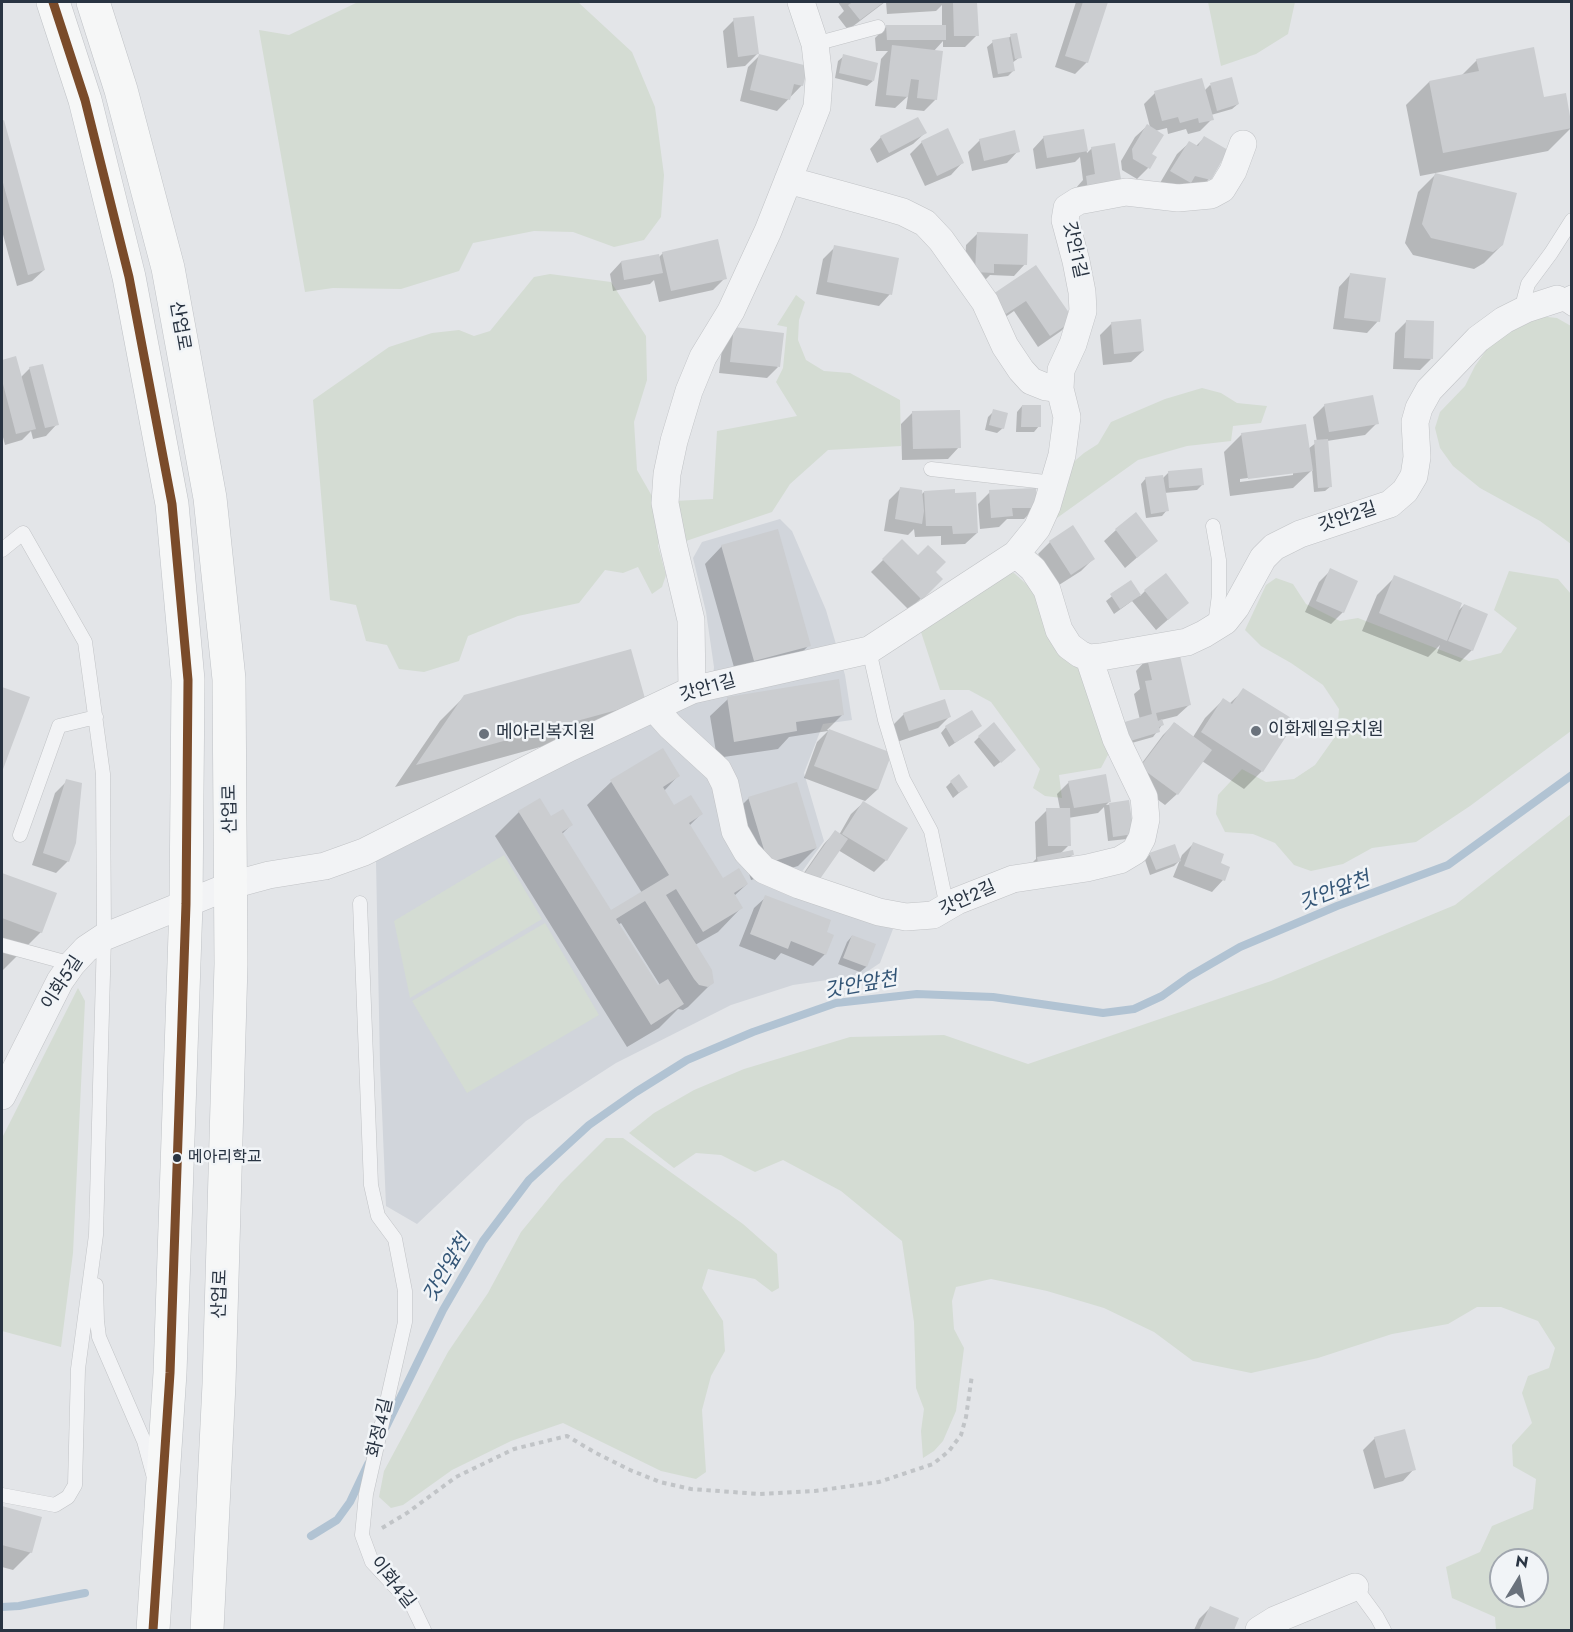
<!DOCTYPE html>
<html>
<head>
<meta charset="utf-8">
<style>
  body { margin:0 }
  #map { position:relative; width:1573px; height:1632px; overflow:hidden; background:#e3e5e8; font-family:Jost,sans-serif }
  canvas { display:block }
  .frame { position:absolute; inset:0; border:3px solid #293442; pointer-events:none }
  .north { position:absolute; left:1489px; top:1548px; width:60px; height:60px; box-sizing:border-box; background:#f1f4f7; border:2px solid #a1a7af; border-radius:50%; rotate:10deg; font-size:16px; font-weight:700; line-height:24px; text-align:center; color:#293442 }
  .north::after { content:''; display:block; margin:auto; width:21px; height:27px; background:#6a727c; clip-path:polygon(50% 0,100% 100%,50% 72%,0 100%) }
</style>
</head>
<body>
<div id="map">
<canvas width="1573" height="1632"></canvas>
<div class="frame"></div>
<div class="north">N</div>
</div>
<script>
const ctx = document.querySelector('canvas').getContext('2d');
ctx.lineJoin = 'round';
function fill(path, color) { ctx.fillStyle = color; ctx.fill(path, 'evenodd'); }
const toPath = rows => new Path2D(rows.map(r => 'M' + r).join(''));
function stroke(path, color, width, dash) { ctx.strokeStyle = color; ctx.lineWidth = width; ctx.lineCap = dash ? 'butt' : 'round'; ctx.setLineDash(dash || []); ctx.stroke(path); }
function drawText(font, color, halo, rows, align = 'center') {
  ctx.font = font + ' Jost,"Noto Sans KR",sans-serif'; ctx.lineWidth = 5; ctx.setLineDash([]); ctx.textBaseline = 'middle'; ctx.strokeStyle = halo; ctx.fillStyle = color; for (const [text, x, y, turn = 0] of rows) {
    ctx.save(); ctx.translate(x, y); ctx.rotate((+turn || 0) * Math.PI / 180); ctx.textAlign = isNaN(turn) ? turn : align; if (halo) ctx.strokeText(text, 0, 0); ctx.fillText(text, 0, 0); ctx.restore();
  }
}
fill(toPath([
  [780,519,792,531,826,610,845,675,852,720,823,724,804,773,824,841,791,887,794,894,893,929,880,963,862,975,793,985,731,1005,616,1063,526,1121,417,1224,386,1206,380,1064,376,861,675,709,711,697,714,667,706,612,693,558,702,542]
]), '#d1d5db');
fill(toPath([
  [358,2,578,2,632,52,655,107,664,175,661,217,644,240,614,247,573,232,534,231,473,243,459,271,401,289,333,288,305,292,259,30,289,35],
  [1208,2,1295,2,1288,34,1256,54,1221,66],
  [550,274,611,282,646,336,647,380,634,422,637,470,664,517,658,546,666,575,662,587,652,594,638,567,623,573,605,570,579,603,518,616,468,636,459,661,424,672,399,669,387,645,366,641,356,605,330,600,313,400,389,347,432,333,459,330,474,336,490,331,534,277],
  [796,295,805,302,799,320,798,340,806,360,824,371,850,373,900,400,901,446,828,450,790,484,772,512,683,542,674,501,713,499,717,431,797,416,776,382,783,368,787,327,777,325],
  [1538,316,1557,318,1571,326,1571,544,1540,521,1480,488,1453,466,1440,448,1435,428,1440,412,1465,386,1475,366,1492,342],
  [1202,388,1221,393,1237,403,1267,406,1261,423,1233,426,1231,441,1187,446,1138,460,1057,518,1054,514,1070,465,1084,453,1098,444,1111,422,1165,399],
  [1509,571,1558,579,1571,594,1571,731,1470,806,1416,842,1372,848,1343,864,1311,871,1294,865,1275,843,1253,834,1225,832,1216,814,1218,795,1242,769,1266,782,1294,779,1315,765,1337,734,1339,709,1323,685,1291,663,1261,646,1245,630,1266,585,1276,578,1293,584,1306,604,1340,621,1358,618,1469,661,1501,653,1517,628,1494,610],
  [1014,573,1033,590,1086,680,1111,749,1101,768,1059,775,1062,798,1045,796,1033,788,1040,769,991,702,969,690,940,690,920,629,999,575],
  [1571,814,1571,1630,1496,1630,1495,1617,1452,1598,1446,1567,1480,1552,1492,1526,1533,1509,1536,1479,1513,1466,1512,1445,1532,1423,1522,1393,1528,1376,1549,1368,1555,1348,1538,1321,1501,1307,1477,1307,1448,1324,1392,1334,1318,1358,1251,1373,1193,1361,1154,1332,1104,1308,1047,1291,991,1279,956,1287,952,1301,954,1329,964,1348,956,1411,943,1441,934,1451,923,1458,921,1431,924,1409,916,1388,914,1322,902,1241,841,1191,783,1160,755,1172,721,1155,696,1153,674,1168,629,1133,654,1113,694,1090,744,1069,850,1037,944,1035,1028,1064,1271,981,1455,905],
  [1501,1560,1537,1560,1537,1596,1501,1596],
  [504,855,542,919,410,998,394,921],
  [545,923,599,1015,467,1093,412,1001],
  [78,988,85,1001,73,1253,61,1347,2,1331,2,1138],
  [606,1138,623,1138,743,1224,777,1254,779,1288,772,1292,755,1279,708,1269,702,1288,723,1321,725,1351,711,1376,702,1410,706,1472,696,1479,661,1471,563,1423,511,1441,452,1470,403,1505,391,1508,379,1497,384,1471,448,1352,488,1293,521,1232,561,1183]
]), '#d4dcd3');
fill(toPath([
  [838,2,885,2,848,30,838,17,844,11],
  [886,2,975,2,977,35,965,47,943,47,943,41,933,52,936,99,924,111,906,109,908,96,895,108,875,106,881,59,888,51,876,51,875,38,887,26,942,26,942,5,936,11,887,14],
  [1076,2,1107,2,1087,62,1075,74,1055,67],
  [734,20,757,54,745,66,727,68,723,31],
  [1011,36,1020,57,1012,63,1014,70,1008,76,993,78,987,47,993,42,1007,39],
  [760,55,802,85,777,111,740,101,748,67],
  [844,56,873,81,867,86,835,78,838,61],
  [1477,60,1542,99,1572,127,1548,151,1420,176,1406,105,1429,82,1461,76],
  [1210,85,1238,104,1232,109,1211,115,1212,119,1200,131,1188,134,1186,129,1168,134,1167,128,1155,131,1148,168,1137,179,1122,170,1121,161,1135,137,1147,126,1150,127,1144,104,1155,93,1204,91],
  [3,122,44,270,32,281,17,286,2,231,2,123],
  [1083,131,1087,153,1092,148,1120,184,1075,189,1083,180,1080,157,1075,162,1036,169,1033,149,1044,137],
  [925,133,913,144,877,163,870,149,881,137],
  [1204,138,1209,179,1198,191,1160,183,1177,154,1189,143,1195,147],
  [980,140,1018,151,1007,163,972,171,968,152],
  [922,142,962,163,951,175,925,186,910,154],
  [1436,174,1502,245,1484,263,1474,269,1413,255,1405,243,1418,192],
  [978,233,1025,264,1014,276,990,275,981,284,964,284,966,245],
  [835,247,890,294,879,306,816,294,823,259],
  [663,253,725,278,713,290,659,302,654,280,650,284,613,291,610,274,621,262,659,257],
  [1036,267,1072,320,1061,331,1038,347,1014,311,994,325,994,295],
  [1350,275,1378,321,1367,333,1333,329,1339,287],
  [1406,322,1431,359,1420,370,1393,369,1395,333],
  [1112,323,1143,351,1131,362,1103,365,1100,335],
  [735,328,778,367,767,378,719,373,723,340],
  [15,358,20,378,30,368,57,424,46,436,33,439,31,431,22,440,5,445,2,433,2,362],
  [1325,405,1377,423,1365,435,1327,441,1331,486,1325,491,1314,492,1312,470,1293,488,1230,496,1224,452,1242,434,1308,449,1317,442,1313,417],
  [1293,472,1293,475,1240,482,1240,479],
  [1022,406,1039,426,1034,432,1016,432,1017,412],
  [994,411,1003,428,997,433,985,430,988,417],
  [913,412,959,447,948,459,902,460,901,424],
  [1169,472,1202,485,1197,490,1164,493,1167,510,1162,516,1146,518,1141,484,1146,478,1162,479],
  [901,488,921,495,924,492,977,533,965,544,941,545,941,536,915,537,914,529,908,535,884,531,889,500],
  [990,492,1036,507,1024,519,1007,519,999,527,980,529,978,504],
  [1116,530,1156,541,1125,568,1104,541],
  [902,541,941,579,909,610,871,572],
  [1050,542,1093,559,1081,571,1059,585,1038,554],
  [722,546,809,645,792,663,737,678,705,564],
  [1331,570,1343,612,1331,624,1305,612,1319,582],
  [1395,577,1457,612,1464,605,1472,650,1460,662,1437,653,1440,645,1428,657,1362,631,1377,595],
  [1130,582,1140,596,1145,591,1187,603,1156,630,1132,601,1114,614,1106,601],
  [630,651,620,725,395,787,440,721,464,697],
  [1147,659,1189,705,1177,716,1161,720,1162,725,1153,737,1121,746,1140,720,1134,694,1140,689,1136,671],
  [2,688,28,698,2,768],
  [1244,690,1262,771,1244,789,1202,761,1177,794,1165,805,1130,779,1163,735,1175,723,1193,737,1205,718,1223,700,1229,704],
  [728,699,843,714,827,730,890,754,877,790,863,803,886,860,874,872,838,850,792,890,824,844,835,832,839,835,851,814,865,801,804,778,817,742,828,731,789,737,778,749,717,758,710,716],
  [904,714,949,717,938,728,897,742,892,726],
  [980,726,949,747,941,733,946,727],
  [979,737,1009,755,994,767,974,742],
  [662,750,678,776,664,791,674,807,701,814,689,826,723,880,747,884,734,896,741,908,718,932,695,945,712,983,688,1007,683,1010,678,1009,659,1028,627,1047,495,836,519,812,539,800,550,818,571,825,562,834,610,912,642,893,587,805,611,782],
  [621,923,660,985,657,987,618,925],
  [67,781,68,861,56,873,32,865,55,793],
  [951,782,966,787,953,798,946,787],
  [1069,782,1110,801,1106,805,1128,802,1132,833,1127,839,1108,841,1104,807,1098,813,1068,818,1069,845,1061,853,1072,855,1067,860,1032,863,1036,859,1035,822,1047,810,1060,809,1057,794],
  [749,798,816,848,798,866,751,880,731,816],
  [1193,844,1219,864,1223,880,1212,892,1173,877,1182,855],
  [1150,854,1180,860,1174,866,1150,875,1145,860],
  [2,874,55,894,41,932,2,971],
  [766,897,825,932,825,954,813,966,781,953,775,960,739,946,754,908],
  [852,936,874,945,866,967,860,972,838,964,847,942],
  [1375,1438,1414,1469,1403,1481,1374,1489,1363,1450],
  [2,1507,40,1518,31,1552,13,1570,2,1567],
  [1210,1608,1237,1619,1232,1630,1194,1630,1199,1619]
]), '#0003');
stroke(toPath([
  [386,1427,443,1310,483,1241,529,1180,589,1125,636,1092,687,1060,753,1032,836,1003,917,994,993,997,1103,1013,1134,1009,1162,996,1190,976,1240,947,1337,906,1448,865,1572,775],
  [311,1536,337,1520,350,1502,368,1464],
  [2,1607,19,1606,85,1593]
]), '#b1c3d3', 8);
fill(toPath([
  [853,2,884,2,860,20,848,5],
  [953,2,977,2,979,36,954,36],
  [1083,2,1108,2,1088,63,1065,56],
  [754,16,759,54,738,57,733,18],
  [886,25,946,25,946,40,887,40],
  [1017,33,1022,58,1015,59,1010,34],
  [1009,37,1015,71,998,74,992,40],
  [892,45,943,51,937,100,917,98,919,80,911,79,908,97,886,95],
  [1534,47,1544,97,1566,93,1572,128,1443,153,1429,81,1479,71,1476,59],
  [759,54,808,66,803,86,794,84,790,100,750,90],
  [843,54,878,63,874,81,839,73],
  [1232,77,1239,104,1217,111,1210,83],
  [1202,78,1214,120,1199,123,1198,118,1180,123,1178,117,1162,121,1154,91],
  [918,117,927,133,889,153,880,136],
  [4,120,45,270,28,275,2,179,2,121],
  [1147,124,1164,135,1152,154,1157,157,1150,169,1133,159,1132,149],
  [948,128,964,163,937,176,921,141],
  [1084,129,1088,151,1047,158,1043,136],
  [1015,130,1020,152,984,161,979,139],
  [1204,136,1228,150,1211,180,1195,176,1191,183,1170,171,1189,141,1198,146],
  [1115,143,1122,185,1088,190,1086,176,1095,174,1091,147],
  [1435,173,1517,193,1503,245,1493,252,1431,238,1422,224],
  [977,232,1028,234,1027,265,994,264,994,273,975,272],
  [718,239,727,279,671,291,662,252],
  [834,245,899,258,892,295,827,282],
  [659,254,663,273,624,280,621,261],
  [1036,265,1074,320,1050,336,1026,301,1006,314,993,294],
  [1350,273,1386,278,1380,322,1344,318],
  [1141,319,1144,351,1114,354,1111,322],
  [1406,320,1434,321,1433,359,1404,358],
  [734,327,784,333,780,367,730,362],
  [16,356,36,429,16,434,2,380,2,360],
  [43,364,59,425,45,428,29,367],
  [1373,395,1379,424,1329,432,1324,404],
  [1022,405,1041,405,1041,427,1021,427],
  [993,409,1008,413,1004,429,989,425],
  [960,410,961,448,913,449,912,411],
  [1306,424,1313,471,1248,479,1241,433],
  [1328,439,1332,487,1318,488,1314,440],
  [1202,468,1204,485,1169,488,1168,471],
  [1163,475,1169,511,1151,514,1145,477],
  [900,487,922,490,924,511,922,524,895,519],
  [1036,488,1037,508,1012,508,1013,516,991,518,989,490],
  [955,489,955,493,976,492,978,533,953,534,952,526,926,526,924,491],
  [1136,512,1158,541,1137,558,1115,529],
  [1073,525,1095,559,1071,575,1049,541],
  [778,529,811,646,754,661,721,545],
  [902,539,918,555,928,545,946,562,936,572,943,579,922,600,882,559],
  [1330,568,1358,581,1344,613,1316,601],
  [1166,573,1189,603,1168,620,1144,590],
  [1394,575,1462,603,1447,641,1379,613],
  [1131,580,1141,595,1120,609,1110,594],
  [1464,604,1488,614,1473,651,1448,641],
  [631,649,646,702,416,765,464,695],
  [1179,651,1191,705,1156,713,1158,721,1162,719,1164,725,1159,727,1160,732,1127,742,1121,723,1152,714,1145,681,1152,680,1147,658],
  [839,679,844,715,796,722,797,731,734,742,727,697],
  [2,687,30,697,2,772],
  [1243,688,1296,721,1263,772,1201,732,1223,698,1232,704],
  [945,699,951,717,909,731,903,713],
  [972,710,982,726,955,743,945,726],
  [994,722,1016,750,1001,763,978,736],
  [1174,722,1212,750,1178,795,1140,767],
  [829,729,892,753,878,790,814,766],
  [663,748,680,776,663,787,674,805,691,795,703,814,689,823,723,878,739,868,748,884,734,893,743,908,703,932,676,889,666,895,712,970,714,983,708,987,699,985,694,979,645,901,616,919,658,985,668,979,684,1004,651,1025,518,811,540,798,551,816,563,809,573,825,562,832,611,910,669,875,610,780],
  [959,774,968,787,959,793,950,781],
  [1106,774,1111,802,1074,808,1068,781],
  [66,779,82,783,76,843,69,862,43,853],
  [797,782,817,848,768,863,748,797],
  [1129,800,1134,834,1113,837,1109,803],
  [863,801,908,828,887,861,842,834],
  [1046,808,1070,808,1071,846,1048,846],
  [835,830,848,839,815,886,802,877],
  [1193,842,1224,854,1221,863,1230,867,1225,881,1184,866],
  [1175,844,1181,861,1156,870,1149,853],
  [1073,850,1074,855,1038,863,1037,857],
  [2,873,57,893,42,933,2,918],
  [765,895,831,920,827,932,834,935,826,955,791,941,788,949,750,934],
  [852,935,876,944,867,967,843,958],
  [1405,1429,1416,1470,1385,1478,1374,1437],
  [2,1506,42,1517,32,1553,2,1545],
  [1210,1606,1239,1618,1234,1630,1199,1630]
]), '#cbcdd0');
const service = toPath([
  [815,44,878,27],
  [1572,292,1557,299,1572,309],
  [1526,309,1524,299,1528,284,1551,253,1572,220],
  [931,469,1054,483],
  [1213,526,1219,560,1219,595,1215,625],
  [2,550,23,533,85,642,103,774,104,937,96,1235,78,1369,75,1485,68,1497,55,1505,2,1495],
  [869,650,885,720,903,779,931,831,947,907],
  [20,835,59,726,96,717],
  [360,903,371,1185,378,1216,395,1239,405,1291,405,1322,366,1494,362,1535,372,1562,412,1605,424,1630],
  [2,945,72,964],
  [96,1285,97,1321,99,1337,144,1441,153,1474],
  [1355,1587,1377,1617,1384,1630]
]);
const minor = toPath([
  [788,180,879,205,903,212,925,223,941,240,985,302,1005,346,1021,370,1031,381,1046,387,1060,389],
  [1016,554,1033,569,1047,590,1059,630,1069,646,1080,654,1089,658,1101,657,1187,642,1204,634,1225,621,1236,607,1263,558,1274,547,1300,534,1390,504,1405,491,1414,476,1417,457,1415,422,1419,408,1429,390,1478,339,1504,320,1526,309,1557,299],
  [692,690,691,620,673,544,665,503,667,474,674,441,689,391,703,357,731,311,768,231,817,107,819,79,815,44,801,2],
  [654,708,670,726,718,770,725,784,735,831,747,852,764,870,799,885,879,912,906,917,933,915,957,901,1013,879,1087,868,1120,860,1135,851,1142,838,1146,819,1144,797,1116,739,1089,658],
  [2,1096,60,981,72,964,86,949,104,937,232,885,269,875,325,866,364,852,571,747,692,690,869,650,1016,554,1037,528,1047,506,1062,455,1067,417,1060,389,1061,370,1073,344,1083,311,1082,292,1076,261,1065,220,1067,208,1078,201,1126,192,1178,198,1211,195,1222,189,1233,171,1243,144],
  [1259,1630,1275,1620,1355,1587]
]);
const primary = toPath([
  [53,2,85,100,129,277,172,504,188,680,186,904,170,1373,153,1630],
  [93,2,121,90,168,268,210,498,229,679,231,964,219,1384,207,1630]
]);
stroke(service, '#c1c3c6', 15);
stroke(minor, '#c1c3c6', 28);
stroke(primary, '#bfc2c6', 34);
stroke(toPath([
  [382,1528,407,1513,456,1477,514,1449,567,1436,596,1453,630,1470,660,1482,691,1489,759,1494,815,1491,879,1482,933,1464,949,1451,961,1435,966,1417,972,1375]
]), '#c1c4c7', 4, [4.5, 4.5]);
stroke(service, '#f2f3f5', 14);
stroke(minor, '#f2f3f5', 27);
stroke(primary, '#f6f7f7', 33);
stroke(toPath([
  [53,2,85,100,129,277,172,504,188,680,186,904,170,1373,153,1630]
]), '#7a4b2a', 9);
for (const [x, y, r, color] of [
  [1256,731,6,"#6a727c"],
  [484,734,6,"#6a727c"],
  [177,1158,5,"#293442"]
]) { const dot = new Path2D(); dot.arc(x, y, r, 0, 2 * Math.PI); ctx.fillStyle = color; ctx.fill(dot); stroke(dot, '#f1f4f7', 2); }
drawText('16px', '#293442', '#f1f4f7', [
  ["메아리학교",188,1158]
], 'left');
drawText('18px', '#293442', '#f1f4f7', [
  ["갓안1길",1074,250,78],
  ["산업로",179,326,80],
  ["갓안2길",1348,518,-18],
  ["갓안1길",708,689,-16],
  ["산업로",231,809,-91],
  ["갓안2길",968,899,-24],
  ["이화5길",63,983,-57],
  ["산업로",221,1294,-88],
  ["화정4길",381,1428,-77],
  ["이화4길",392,1583,52]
]);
drawText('18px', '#293442', '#f1f4f7', [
  ["이화제일유치원",1268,731],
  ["메아리복지원",496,734]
], 'left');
drawText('italic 20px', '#335576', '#f1f4f7', [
  ["갓안앞천",1335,892,-21],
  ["갓안앞천",861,986,-10],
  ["갓안앞천",448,1269,-60]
]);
</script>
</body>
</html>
